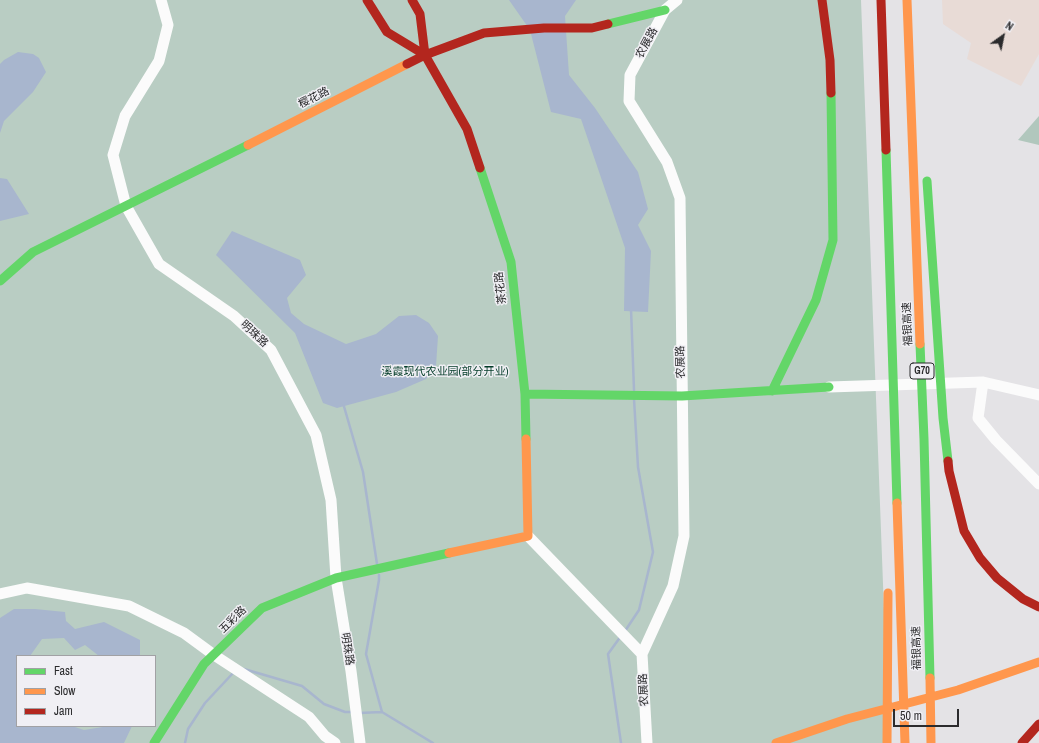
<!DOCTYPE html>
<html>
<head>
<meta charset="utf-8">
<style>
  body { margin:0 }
  #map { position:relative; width:1039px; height:743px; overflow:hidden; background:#e4e3e6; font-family:"Archivo Narrow",sans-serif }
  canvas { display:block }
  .legend { position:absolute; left:16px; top:655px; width:140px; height:72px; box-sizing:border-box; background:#f0eff4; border:1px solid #a1a1a4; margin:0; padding:5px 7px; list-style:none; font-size:12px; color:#2b2b2d }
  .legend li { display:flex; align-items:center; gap:8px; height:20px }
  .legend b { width:20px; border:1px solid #a1a1a4 }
  .north { position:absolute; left:983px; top:16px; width:40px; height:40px; -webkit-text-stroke:3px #f0eff4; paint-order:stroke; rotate:33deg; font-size:11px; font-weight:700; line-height:16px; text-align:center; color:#2b2b2d }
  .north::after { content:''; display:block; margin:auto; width:14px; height:18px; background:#2b2b2d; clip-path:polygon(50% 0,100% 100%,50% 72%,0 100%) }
  .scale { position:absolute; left:893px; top:709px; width:66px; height:18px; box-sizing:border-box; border:2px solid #2b2b2d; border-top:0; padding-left:5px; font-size:12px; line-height:14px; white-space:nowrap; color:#2b2b2d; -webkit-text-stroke:3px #f0eff4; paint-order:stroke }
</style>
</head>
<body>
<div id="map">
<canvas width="1039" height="743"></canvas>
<ul class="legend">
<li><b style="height:5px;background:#63d668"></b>Fast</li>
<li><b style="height:5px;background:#ff974d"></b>Slow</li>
<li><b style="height:5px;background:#b3261e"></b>Jam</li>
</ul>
<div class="north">N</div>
<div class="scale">50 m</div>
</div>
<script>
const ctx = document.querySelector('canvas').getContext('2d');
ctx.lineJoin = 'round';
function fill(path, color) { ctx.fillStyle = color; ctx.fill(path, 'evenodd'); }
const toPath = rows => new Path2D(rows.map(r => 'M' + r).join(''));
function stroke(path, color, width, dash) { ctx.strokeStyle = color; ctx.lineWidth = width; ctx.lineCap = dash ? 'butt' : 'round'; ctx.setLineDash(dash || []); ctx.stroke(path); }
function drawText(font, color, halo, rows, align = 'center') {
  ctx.font = font + ' "Archivo Narrow","Noto Sans SC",sans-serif'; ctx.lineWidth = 3; ctx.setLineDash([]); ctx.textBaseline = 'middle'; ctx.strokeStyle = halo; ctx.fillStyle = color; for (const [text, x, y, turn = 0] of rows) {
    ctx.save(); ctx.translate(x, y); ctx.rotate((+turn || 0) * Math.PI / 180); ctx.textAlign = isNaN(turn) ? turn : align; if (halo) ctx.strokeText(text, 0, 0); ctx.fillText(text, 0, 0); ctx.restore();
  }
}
fill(toPath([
  [942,0,1039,0,1039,54,1021,86,967,59,971,43,943,24]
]), '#e8dbd6');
fill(toPath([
  [0,0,861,0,889,743,0,743],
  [17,656,155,656,155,726,17,726]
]), '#b9cdc3');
fill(toPath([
  [1039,116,1039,145,1018,140]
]), '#b1c7bd');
fill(toPath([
  [509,0,576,0,565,16,569,75,595,108,638,172,648,209,638,225,651,251,648,312,624,311,625,248,581,119,551,112,530,30],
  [18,52,33,54,39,58,46,72,33,92,4,121,0,133,0,64,4,60],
  [0,178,7,179,29,214,0,221],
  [232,231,300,260,306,275,287,298,291,313,304,324,346,344,376,334,399,316,416,315,429,323,438,336,436,366,426,379,396,392,337,408,323,403,295,333,216,255],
  [14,609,35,609,65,612,66,621,75,629,104,622,140,640,140,656,99,656,85,645,75,650,64,638,42,639,30,656,17,656,17,726,72,726,84,730,109,726,132,726,124,743,0,743,0,618]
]), '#a8b6ce');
stroke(toPath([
  [631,309,634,390],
  [343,403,363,472,377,564],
  [379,575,379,580,366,654,382,712],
  [625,631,639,610,653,552,638,467,634,399],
  [621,636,608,654,621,743],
  [244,669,302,686,324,704,345,712,352,712],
  [359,713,382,712,433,743],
  [185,743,188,729,205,703,234,672]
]), '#a8b6ce', 2.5);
stroke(toPath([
  [161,0,168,25,159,61,125,116,113,155,126,206,159,264,234,316,271,350,316,435,331,500,336,578,351,671,360,743],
  [983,382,978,418,996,440,1039,484],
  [829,387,983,382,1039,395],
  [528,536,642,654],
  [0,594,27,588,129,606,184,633,214,655,309,717,325,736,335,743],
  [647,743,642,654,673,586,684,536,680,198,667,162,629,101,630,75,665,10,677,0]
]), '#fbfbfb', 11);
stroke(toPath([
  [608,24,665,10],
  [886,150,897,503],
  [480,168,511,262,525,394,526,439],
  [927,181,943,418,948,461],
  [0,281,33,252,248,145],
  [920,344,924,439,930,678],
  [772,391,816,300,833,240,831,93],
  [525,394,682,396,829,387],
  [154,743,204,664,262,608,336,578,449,553]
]), '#63d668', 9);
stroke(toPath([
  [907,0,920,344],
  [248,145,407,64],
  [897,503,905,743],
  [449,553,528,536,526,439],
  [930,678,931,743],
  [776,743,847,719,958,690,1039,662],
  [887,743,888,593]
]), '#ff974d', 9);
stroke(toPath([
  [367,0,387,32,425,55],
  [412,0,420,14,425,55,467,129,480,168],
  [822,0,830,60,831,93],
  [881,0,886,150],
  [407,64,425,55,484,33,544,28,592,28,608,24],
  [948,461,949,471,964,531,980,558,997,578,1023,599,1039,607],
  [1022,743,1039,724]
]), '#b3261e', 9);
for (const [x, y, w] of [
  [922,371,24]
]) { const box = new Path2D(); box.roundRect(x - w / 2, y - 8, w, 16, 3); ctx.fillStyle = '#f0eff4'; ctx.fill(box); stroke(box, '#2b2b2d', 1); }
drawText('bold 10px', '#2b2b2d', null, [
  ["G70",922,371]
]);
drawText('11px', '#2b2b2d', '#f0eff4', [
  ["农展路",647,43,-62],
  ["樱花路",314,98,-27],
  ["茶花路",501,288,-96],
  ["福银高速",908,324,-92],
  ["明珠路",254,334,43],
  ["农展路",681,362,-91],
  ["五彩路",233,620,-44],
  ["福银高速",917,648,-91],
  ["明珠路",347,649,81],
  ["农展路",644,690,-93]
]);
drawText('11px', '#013a26', '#f0eff4', [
  ["溪霞现代农业园(部分开业)",445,372]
]);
</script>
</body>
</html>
